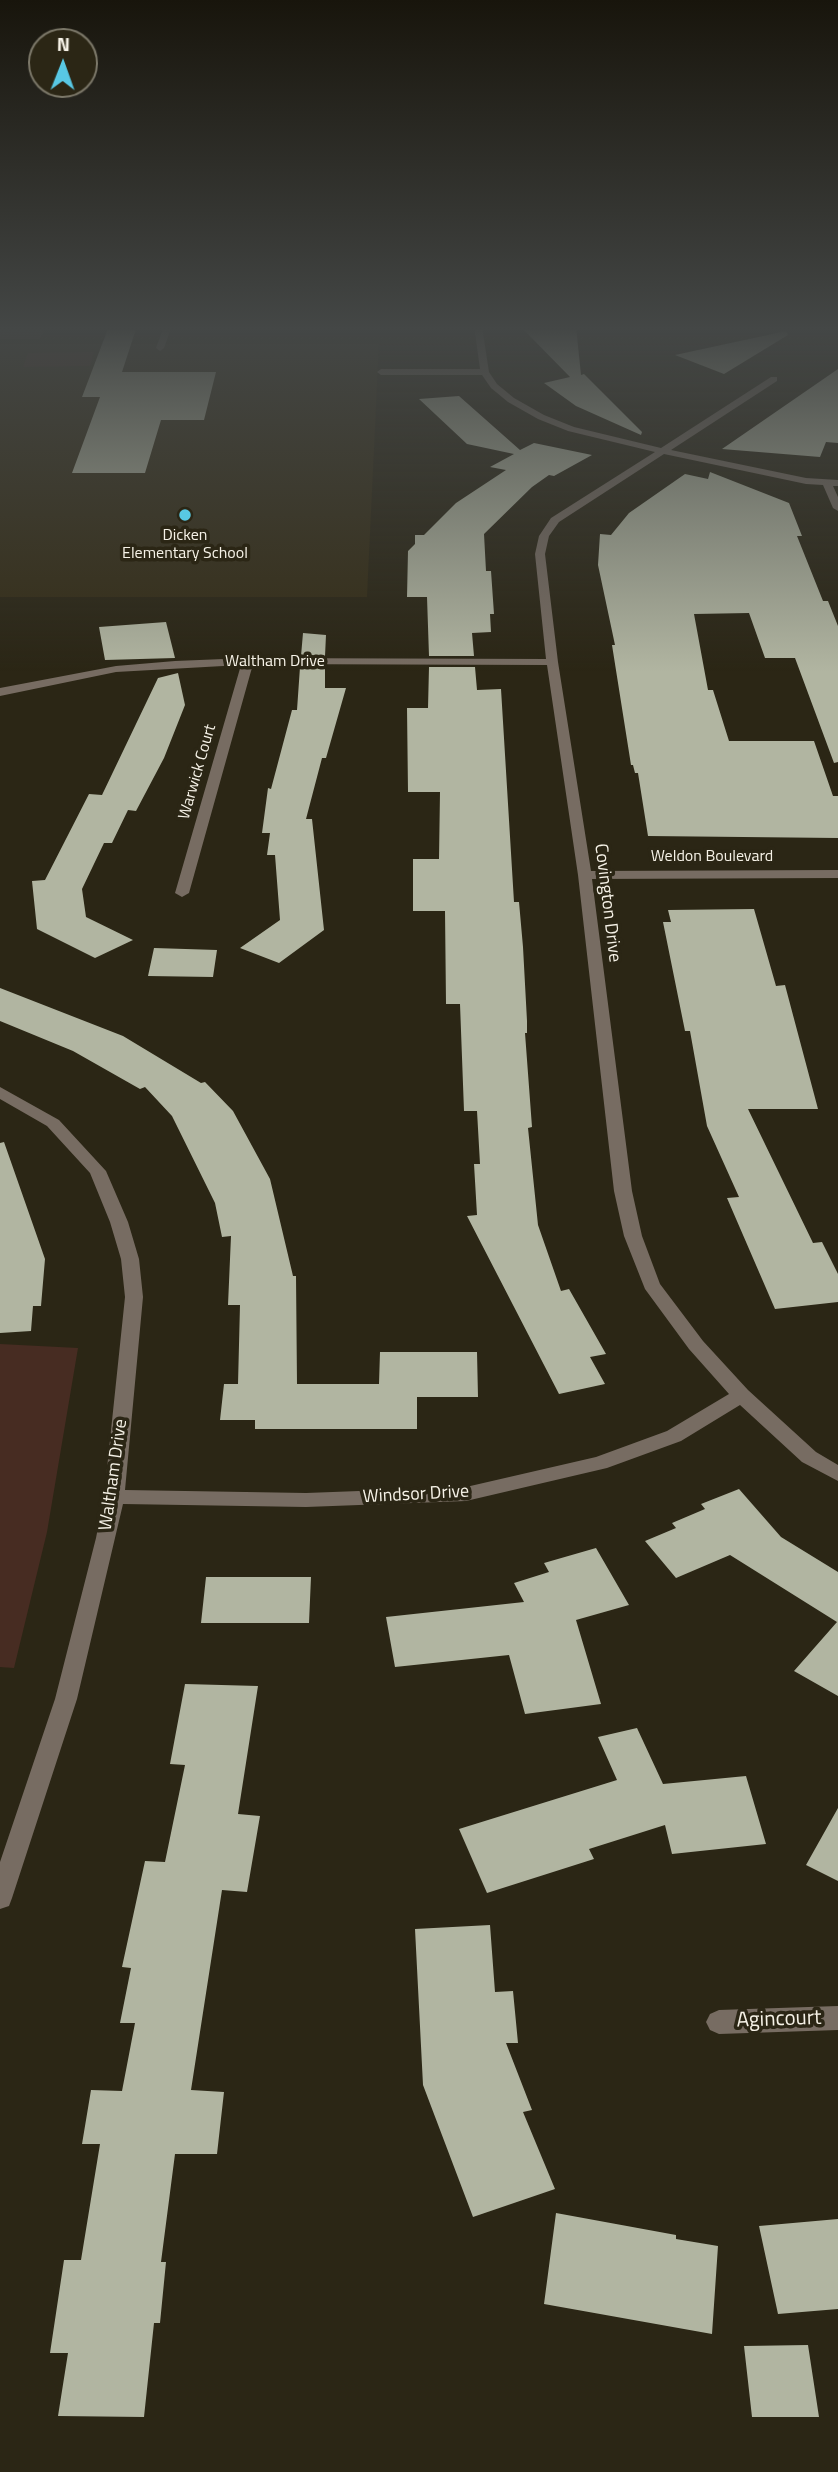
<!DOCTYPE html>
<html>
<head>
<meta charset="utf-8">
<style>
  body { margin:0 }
  #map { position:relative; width:838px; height:2472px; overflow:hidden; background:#2b2615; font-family:"Titillium Web",sans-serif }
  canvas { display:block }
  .north { position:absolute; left:28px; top:28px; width:70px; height:70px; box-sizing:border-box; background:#2b2615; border:2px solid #7c7869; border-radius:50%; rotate:1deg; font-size:19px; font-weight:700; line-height:28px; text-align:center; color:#f6f2e7 }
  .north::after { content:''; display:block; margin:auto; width:24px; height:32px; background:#58c8e4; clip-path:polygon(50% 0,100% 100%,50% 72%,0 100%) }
</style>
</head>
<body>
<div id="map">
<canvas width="838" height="2472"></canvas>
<div class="north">N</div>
</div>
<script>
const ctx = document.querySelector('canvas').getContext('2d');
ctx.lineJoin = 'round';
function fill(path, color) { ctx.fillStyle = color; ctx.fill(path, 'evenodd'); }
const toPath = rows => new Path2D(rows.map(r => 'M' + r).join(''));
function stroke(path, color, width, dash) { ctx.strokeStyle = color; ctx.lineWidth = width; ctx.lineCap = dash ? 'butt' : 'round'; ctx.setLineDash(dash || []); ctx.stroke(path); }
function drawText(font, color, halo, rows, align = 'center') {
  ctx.font = font + ' "Titillium Web",sans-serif'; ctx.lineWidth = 7; ctx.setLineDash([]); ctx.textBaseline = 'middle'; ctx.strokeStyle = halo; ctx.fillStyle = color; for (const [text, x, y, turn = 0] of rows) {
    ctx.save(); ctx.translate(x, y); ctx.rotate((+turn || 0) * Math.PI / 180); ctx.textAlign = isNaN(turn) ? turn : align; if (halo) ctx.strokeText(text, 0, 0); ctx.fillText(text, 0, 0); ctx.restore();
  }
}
fill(toPath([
  [0,344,379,344,367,597,0,597]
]), '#352d16');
fill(toPath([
  [0,326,46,326,40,339,0,339],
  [94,352,90,366,23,367,28,353],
  [0,1344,78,1348,47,1532,14,1668,0,1667]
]), '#472c22');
fill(toPath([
  [109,326,137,326,122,372,216,372,204,420,161,420,145,473,72,473,100,397,82,397],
  [520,326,576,326,581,375,584,374,642,432,641,435,576,406,544,383,570,377],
  [786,331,788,335,724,374,675,355],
  [838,369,838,443,826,442,820,457,722,449],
  [459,396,520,450,534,443,592,455,554,476,549,475,532,487,484,534,486,571,491,571,494,614,490,614,491,632,472,633,474,656,429,656,427,597,407,597,408,551,415,544,415,535,424,535,456,503,506,470,490,467,514,454,467,444,419,399],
  [710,472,789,503,802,536,797,536,823,601,828,601,838,626,838,762,834,763,795,658,765,658,749,613,694,614,708,690,713,690,729,741,814,741,833,796,838,796,838,838,648,836,638,773,635,773,633,765,631,765,612,645,615,645,598,565,600,534,611,535,629,513,685,474,708,479],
  [166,622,175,658,105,660,99,627],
  [303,633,326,635,325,656,301,656],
  [300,667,325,667,325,688,346,688,326,758,322,758,306,819,312,819,324,930,279,963,240,948,280,920,275,855,267,855,270,833,262,833,268,788,271,789,292,710,297,710],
  [429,667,475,667,477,690,501,689,514,902,519,902,523,947,527,1021,527,1033,525,1033,532,1127,528,1128,538,1225,561,1291,569,1289,606,1354,590,1357,605,1384,559,1394,467,1216,477,1215,474,1164,480,1164,477,1111,464,1111,460,1004,446,1004,445,911,413,911,413,859,439,859,440,792,408,792,407,708,428,708],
  [178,673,185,705,164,758,136,811,128,810,112,843,104,843,82,889,86,917,133,940,95,958,37,929,32,881,45,880,89,794,102,795,158,678],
  [754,909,776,986,785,985,818,1109,748,1109,813,1243,822,1242,838,1274,838,1302,775,1309,727,1198,739,1197,707,1126,690,1031,685,1031,663,922,671,922,668,910],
  [154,948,217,950,213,977,148,976],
  [0,988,123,1036,201,1083,205,1082,233,1111,270,1179,293,1276,296,1276,297,1384,379,1384,380,1352,477,1352,478,1397,417,1397,417,1429,255,1429,255,1420,220,1420,224,1384,238,1384,240,1305,228,1305,231,1236,222,1237,215,1203,172,1116,145,1087,140,1089,73,1051,0,1021],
  [4,1142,45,1259,41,1306,33,1306,31,1331,0,1333,0,1143],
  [739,1489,781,1537,838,1572,838,1696,794,1671,837,1622,730,1555,676,1578,645,1541,676,1528,672,1523,705,1509,701,1504],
  [596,1548,629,1605,576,1620,601,1704,525,1714,509,1655,395,1667,386,1617,524,1602,514,1583,549,1572,544,1563],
  [206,1577,311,1577,309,1623,201,1623],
  [185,1684,258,1686,238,1814,260,1816,247,1892,222,1890,191,2090,224,2092,217,2154,175,2154,161,2262,166,2262,160,2323,154,2323,144,2417,58,2416,68,2353,50,2353,64,2260,81,2260,100,2144,82,2144,91,2090,122,2091,135,2023,120,2023,131,1968,122,1967,145,1861,165,1862,185,1765,170,1764],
  [637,1728,663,1784,746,1776,766,1844,672,1854,665,1825,589,1849,594,1859,487,1893,459,1829,617,1780,598,1737],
  [838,1808,838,1881,806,1865],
  [490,1925,495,1992,513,1991,518,2043,506,2043,532,2110,523,2112,555,2189,473,2217,423,2085,415,1929],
  [556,2213,676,2235,676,2239,718,2246,712,2334,544,2304],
  [838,2219,838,2309,778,2314,759,2226],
  [808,2345,819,2417,752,2417,744,2346]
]), '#b1b5a1');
fill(toPath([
  [164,326,172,326,164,348,160,351,156,348,164,326],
  [474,326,482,326,489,372,497,384,514,398,544,415,574,427,661,448,771,377,777,377,777,381,671,450,806,478,838,480,838,486,833,486,838,497,838,511,833,508,823,485,806,484,664,454,559,522,549,536,545,554,558,662,591,871,838,870,838,878,592,879,632,1191,642,1236,660,1284,703,1341,748,1390,816,1452,838,1465,838,1481,802,1462,740,1405,681,1441,607,1468,466,1501,306,1507,123,1504,77,1699,12,1898,9,1906,0,1909,0,1862,55,1699,96,1538,104,1497,125,1297,121,1259,110,1222,90,1173,47,1126,0,1099,0,1087,59,1120,106,1171,128,1222,139,1259,143,1297,125,1490,306,1493,466,1487,596,1457,667,1431,729,1394,689,1349,645,1289,624,1236,614,1191,578,875,547,665,253,664,189,893,182,897,175,893,241,665,116,672,0,696,0,688,116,666,175,661,248,658,546,659,535,554,539,536,551,518,655,452,568,431,538,419,508,402,491,388,482,375,381,375,377,372,381,369,480,369,474,326],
  [838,2006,838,2030,719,2034,710,2030,706,2022,710,2014,719,2010,838,2006]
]), '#776c62');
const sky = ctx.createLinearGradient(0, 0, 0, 672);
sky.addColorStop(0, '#18150c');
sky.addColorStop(0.49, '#444746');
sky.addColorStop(1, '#44474600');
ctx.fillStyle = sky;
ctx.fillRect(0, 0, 838, 672);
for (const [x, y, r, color] of [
  [185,515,7,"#58c8e4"]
]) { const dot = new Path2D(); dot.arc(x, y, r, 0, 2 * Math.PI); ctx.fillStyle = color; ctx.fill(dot); stroke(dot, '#2b2615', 2.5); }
drawText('16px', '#f6f2e7', '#2b2615', [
  ["Dicken",185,536],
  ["Elementary School",185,554]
]);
drawText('16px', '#f6f2e7', '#2b2615', [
  ["Waltham Drive",275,662],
  ["Warwick Court",198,772,-74],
  ["Weldon Boulevard",712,857]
]);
drawText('18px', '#f6f2e7', '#2b2615', [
  ["Covington Drive",607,903,83],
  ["Waltham Drive",114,1475,-82],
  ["Windsor Drive",416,1495,-3]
]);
drawText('21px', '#f6f2e7', '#2b2615', [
  ["Agincourt",779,2020,-2]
]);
</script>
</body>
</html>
